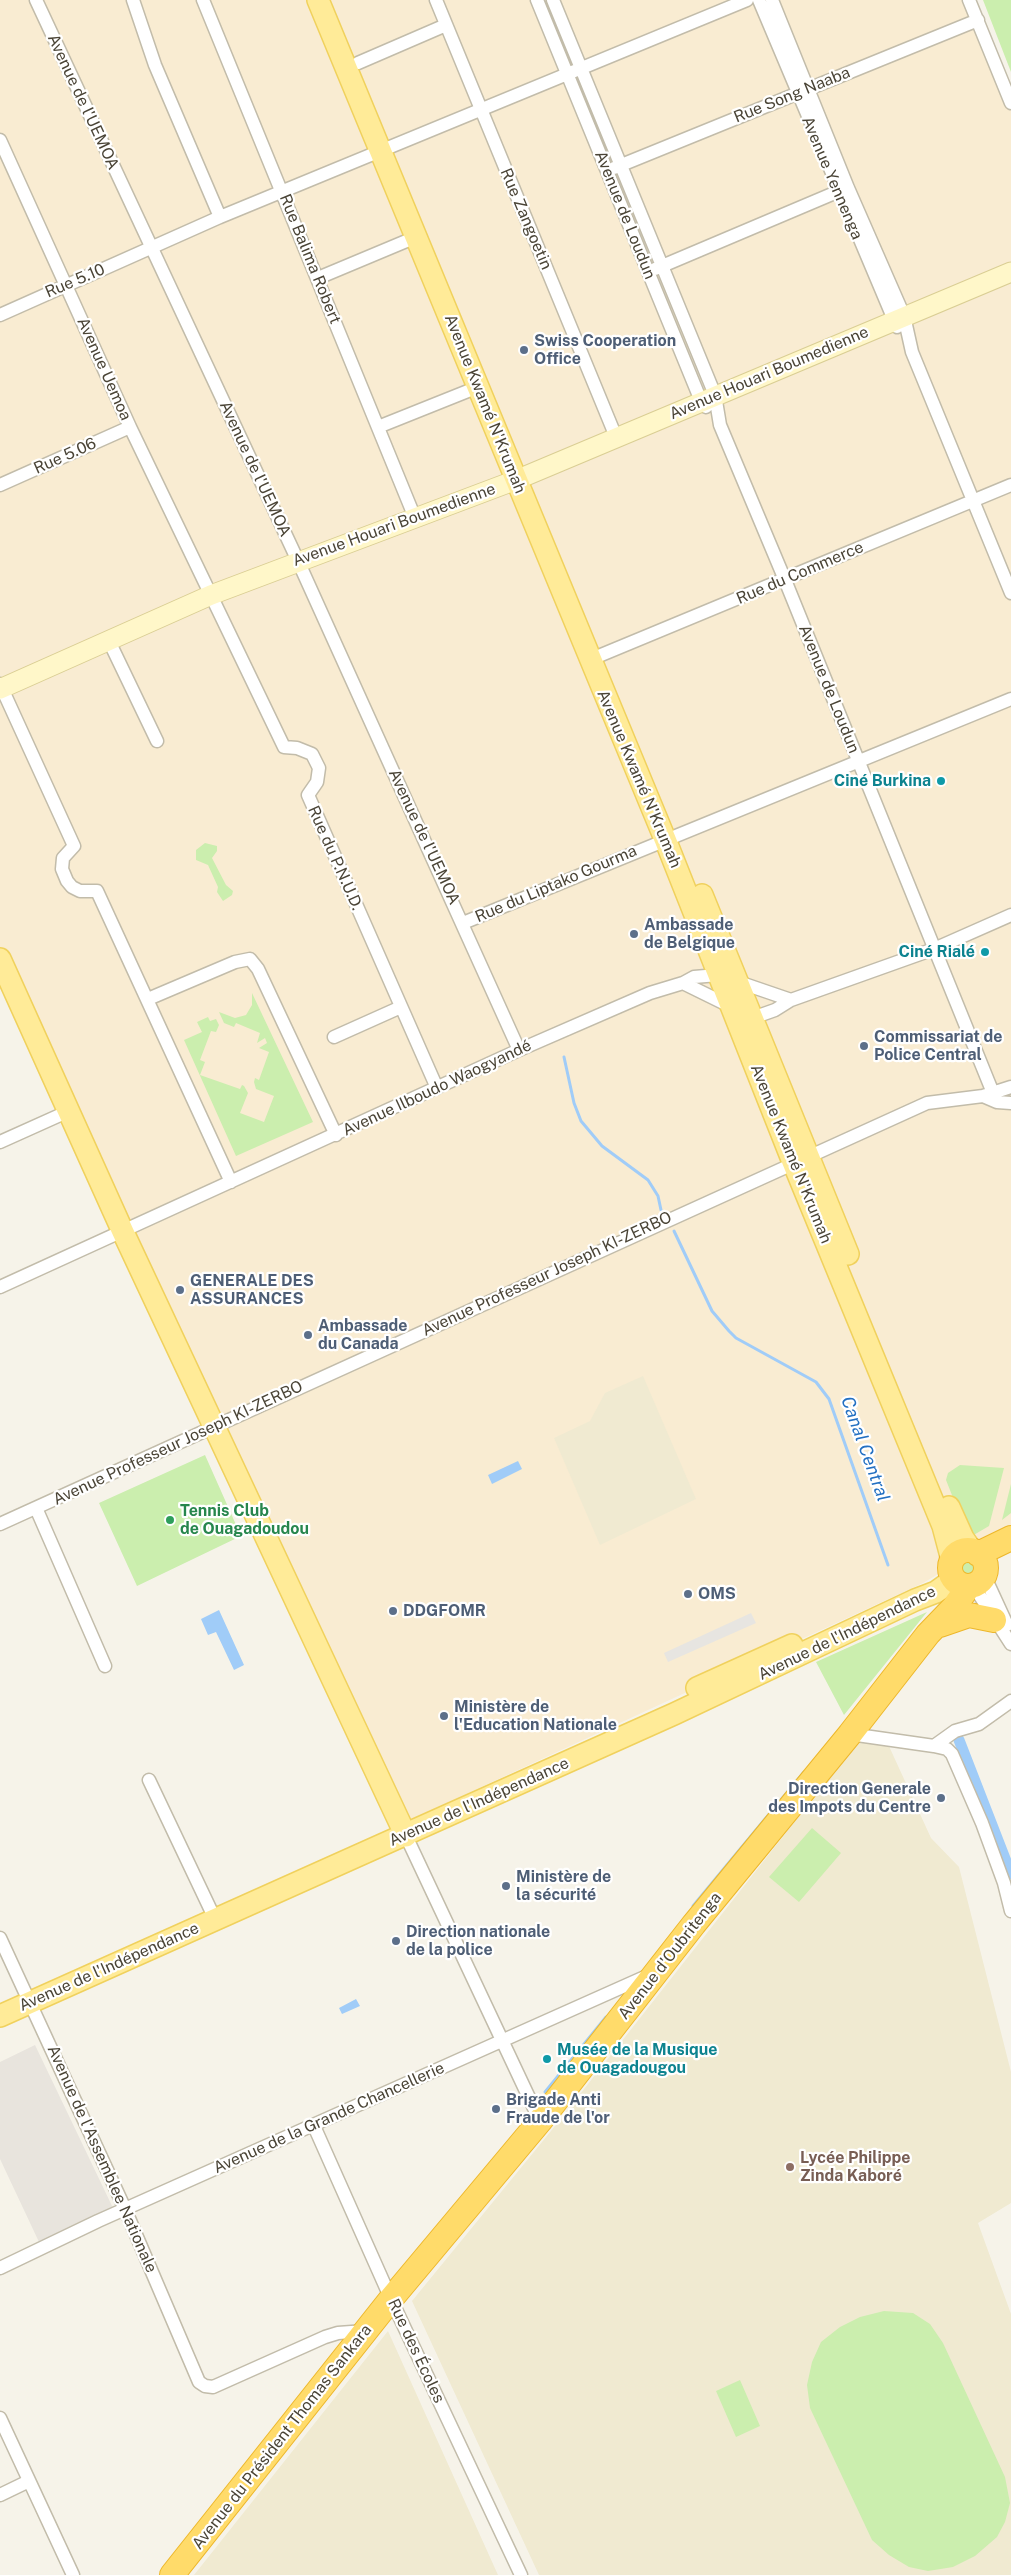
<!DOCTYPE html>
<html>
<head>
<meta charset="utf-8">
<style>
  body { margin:0 }
  canvas { display:block; background:#f6f3e9 }
</style>
</head>
<body>
<canvas width="1011" height="2575"></canvas>
<script>
const ctx = document.querySelector('canvas').getContext('2d');
ctx.lineJoin = 'round';
function fill(path, color) { ctx.fillStyle = color; ctx.fill(path, 'evenodd'); }
const toPath = rows => new Path2D(rows.map(r => 'M' + r).join(''));
function stroke(path, color, width, dash) { ctx.strokeStyle = color; ctx.lineWidth = width; ctx.lineCap = dash ? 'butt' : 'round'; ctx.setLineDash(dash || []); ctx.stroke(path); }
function drawText(font, color, halo, rows, align = 'center') {
  ctx.font = font + ' "Public Sans",sans-serif'; ctx.lineWidth = 4.5; ctx.setLineDash([]); ctx.textBaseline = 'middle'; ctx.strokeStyle = halo; ctx.fillStyle = color; for (const [text, x, y, turn = 0] of rows) {
    ctx.save(); ctx.translate(x, y); ctx.rotate((+turn || 0) * Math.PI / 180); ctx.textAlign = isNaN(turn) ? turn : align; if (halo) ctx.strokeText(text, 0, 0); ctx.fillText(text, 0, 0); ctx.restore();
  }
}
fill(toPath([
  [0,0,969,0,1011,103,1011,1538,950,1563,935,1576,923,1583,401,1824,0,959]
]), '#f9ecd2');
fill(toPath([
  [35,2045,113,2208,39,2242,0,2159,0,2062]
]), '#e8e4dd');
fill(toPath([
  [643,1376,696,1499,600,1545,554,1438,590,1421,605,1393],
  [859,1740,888,1744,931,1838,959,1867,1011,2072,1011,2203,978,2223,1011,2314,1011,2575,539,2575,412,2301,551,2131],
  [388,2331,498,2575,194,2575]
]), '#f0ead1');
fill(toPath([
  [983,0,1011,0,1011,72],
  [205,843,217,846,217,851,212,858,226,885,233,891,232,895,223,901,217,892,218,887,208,865,196,860,196,850],
  [252,993,313,1122,236,1156,184,1040,202,1032,197,1022,208,1017,210,1021,216,1019,219,1025,216,1032,211,1031,200,1060,205,1062,200,1075,240,1089,242,1085,244,1086,248,1093,240,1113,264,1122,274,1096,256,1089,254,1082,255,1078,259,1080,269,1052,259,1048,267,1043,265,1038,257,1043,260,1033,236,1023,234,1027,224,1023,219,1012,235,1018,246,1015,252,1005],
  [205,1455,241,1536,137,1586,99,1503],
  [960,1465,1004,1468,989,1526,972,1536,963,1523,946,1480,948,1473],
  [1011,1484,1011,1513,1002,1520],
  '960 1568a8 8 0 1 1 16 0a8 8 0 1 1-16 0Z',
  [927,1612,844,1715,816,1662],
  [812,1828,841,1853,799,1902,769,1877],
  [884,2311,913,2313,930,2324,943,2343,1005,2477,1010,2503,1005,2522,997,2537,975,2556,953,2567,928,2571,909,2567,889,2555,872,2540,810,2408,807,2385,812,2362,821,2342,840,2327,860,2317],
  [740,2380,760,2426,736,2437,716,2391]
]), '#cbeeae');
fill(toPath([
  [751,1613,756,1623,668,1662,664,1653]
]), '#e7e5e1');
fill(toPath([
  [518,1461,522,1469,492,1484,488,1475],
  [219,1610,244,1665,234,1670,216,1632,208,1635,201,1619],
  [356,1999,360,2006,342,2014,339,2008]
]), '#a0ccf8');
stroke(toPath([
  [564,1057,574,1103,581,1121,602,1146,648,1180,658,1196,661,1210],
  [674,1231,712,1311,729,1331,736,1338,816,1382,829,1399,888,1565],
  [693,1906,804,1772],
  [545,2092,606,2017]
]), '#a0ccf8', 3);
stroke(toPath([
  [959,1740,1011,1874]
]), '#a0ccf8', 11);
const street = toPath([
  [36,0,298,561,519,1050],
  [133,0,155,65,220,217],
  [203,0,415,518],
  [436,0,616,437],
  [537,0,701,401,706,407],
  [553,0,715,395,720,425,785,580,993,1093],
  [759,0,897,327],
  [772,0,848,188,904,316,912,352,1011,593],
  [969,0,1011,103],
  [358,63,446,25],
  [0,140,130,427,284,747,297,748,312,754,319,768,317,782,308,795,437,1088],
  [614,168,978,20],
  [655,269,844,189],
  [318,278,416,237],
  [0,315,220,217,747,0],
  [378,427,478,387],
  [0,485,130,427],
  [109,641,157,741],
  [589,660,1011,485],
  [0,684,74,846,63,858,62,869,67,881,72,887,80,891,97,891,231,1182],
  [463,923,1011,699],
  [683,983,742,1012,758,1016,775,1010,791,1000,934,949,1011,915],
  [148,999,235,962,250,959,258,969,336,1135],
  [334,1037,401,1007],
  [983,1096,997,1102,1011,1103],
  [0,1142,69,1111],
  [0,1287,519,1050,650,993,683,983,694,977,718,975,791,1000],
  [36,1508,105,1666],
  [0,1524,927,1103,983,1096,1011,1087],
  [984,1575,1007,1625],
  [973,1585,1011,1644],
  [850,1734,934,1746,955,1731,979,1724,1011,1701],
  [934,1746,947,1749,952,1754,982,1823,1004,1883,1011,1911],
  [149,1780,215,1919],
  [406,1836,540,2121],
  [0,1938,125,2209,199,2382,205,2386,213,2387,325,2337,338,2333,365,2331],
  [314,2126,391,2299,521,2575],
  [0,2268,98,2221,647,1976],
  [0,2418,73,2575],
  [0,2495,29,2481]
]);
const secondary = toPath([
  [0,689,211,595,516,480,1011,272]
]);
const primary = toPath([
  [318,0,665,839,793,1162,943,1526,952,1560],
  [702,895,848,1254],
  [0,959,123,1232,406,1836],
  [949,1507,963,1538,972,1551],
  [697,1688,792,1645],
  [0,2016,674,1714,915,1600,936,1592,954,1579]
]);
const highway = toPath([
  '950 1568a18 18 0 1 1 36 0a18 18 0 1 1-36 0Z',
  [978,1554,1011,1538],
  [940,1625,969,1615,994,1620],
  [172,2575,391,2299,540,2121,694,1924,850,1734,928,1634,954,1607,969,1586]
]);
stroke(street, '#c2bcaa', 15);
stroke(secondary, '#dace94', 21);
stroke(primary, '#f0d15d', 24);
stroke(highway, '#edb72b', 26);
stroke(street, '#fff', 12);
stroke(secondary, '#fff7c9', 19);
stroke(primary, '#ffeb98', 21);
stroke(highway, '#ffdb6a', 24);
for (const [x, y, r, color] of [
  [524,350,5,"#5c6f8a"],
  [941,781,5,"#0f9aa8"],
  [634,934,5,"#5c6f8a"],
  [985,952,5,"#0f9aa8"],
  [864,1046,5,"#5c6f8a"],
  [180,1290,5,"#5c6f8a"],
  [308,1335,5,"#5c6f8a"],
  [170,1520,5,"#2e9e5b"],
  [688,1594,5,"#5c6f8a"],
  [393,1611,5,"#5c6f8a"],
  [444,1716,5,"#5c6f8a"],
  [941,1798,5,"#5c6f8a"],
  [506,1886,5,"#5c6f8a"],
  [396,1941,5,"#5c6f8a"],
  [547,2059,5,"#0f9aa8"],
  [496,2109,5,"#5c6f8a"],
  [790,2167,5,"#8d6e63"]
]) { const dot = new Path2D(); dot.arc(x, y, r, 0, 2 * Math.PI); ctx.fillStyle = color; ctx.fill(dot); stroke(dot, '#fff', 2); }
drawText('16px', '#4a4436', '#fff', [
  ["Rue Song Naaba",792,95,-22],
  ["Avenue de l'UEMOA",83,102,65],
  ["Avenue Yennenga",832,178,67],
  ["Avenue de Loudun",625,215,68],
  ["Rue Zangoetin",526,219,67],
  ["Rue Balima Robert",310,259,68],
  ["Rue 5.10",75,281,-23],
  ["Avenue Uemoa",104,369,66],
  ["Avenue Houari Boumedienne",769,373,-23],
  ["Avenue Kwamé N'Krumah",485,404,68],
  ["Rue 5.06",65,456,-24],
  ["Avenue de l'UEMOA",255,469,65],
  ["Avenue Houari Boumedienne",394,525,-20],
  ["Rue du Commerce",800,573,-23],
  ["Avenue de Loudun",829,689,68],
  ["Avenue Kwamé N'Krumah",639,779,67],
  ["Avenue de l'UEMOA",424,837,65],
  ["Rue du P.N.U.D.",335,858,66],
  ["Rue du Liptako Gourma",556,884,-23],
  ["Avenue Ilboudo Waogyandé",437,1088,-25],
  ["Avenue Kwamé N'Krumah",791,1154,68],
  ["Avenue Professeur Joseph KI-ZERBO",547,1274,-25],
  ["Avenue Professeur Joseph KI-ZERBO",178,1443,-25],
  ["Avenue de l'Indépendance",847,1633,-26],
  ["Avenue de l'Indépendance",479,1802,-24],
  ["Avenue d'Oubritenga",670,1956,-52],
  ["Avenue de l'Indépendance",109,1967,-24],
  ["Avenue de la Grande Chancellerie",329,2118,-24],
  ["Avenue de l'Assemblee Nationale",102,2159,66],
  ["Rue des Écoles",416,2351,65],
  ["Avenue du Président Thomas Sankara",282,2437,-52]
]);
drawText('bold 16px', '#4e5e75', '#fff', [
  ["Swiss Cooperation",534,341],
  ["Office",534,359],
  ["Ambassade",644,925],
  ["de Belgique",644,943],
  ["Commissariat de",874,1037],
  ["Police Central",874,1055],
  ["GENERALE DES",190,1281],
  ["ASSURANCES",190,1299],
  ["Ambassade",318,1326],
  ["du Canada",318,1344],
  ["OMS",698,1594],
  ["DDGFOMR",403,1611],
  ["Ministère de",454,1707],
  ["l'Education Nationale",454,1725],
  ["Direction Generale",931,1789,"right"],
  ["des Impots du Centre",931,1807,"right"],
  ["Ministère de",516,1877],
  ["la sécurité",516,1895],
  ["Direction nationale",406,1932],
  ["de la police",406,1950],
  ["Brigade Anti",506,2100],
  ["Fraude de l'or",506,2118]
], 'left');
drawText('bold 16px', '#0d838f', '#fff', [
  ["Ciné Burkina",931,781],
  ["Ciné Rialé",975,952],
  ["Musée de la Musique",557,2050,"left"],
  ["de Ouagadougou",557,2068,"left"]
], 'right');
drawText('bold 16px', '#27864d', '#fff', [
  ["Tennis Club",180,1511],
  ["de Ouagadoudou",180,1529]
], 'left');
drawText('bold 16px', '#785e54', '#fff', [
  ["Lycée Philippe",800,2158],
  ["Zinda Kaboré",800,2176]
], 'left');
drawText('italic 18px', '#2370c2', '#fff', [
  ["Canal Central",865,1449,70]
]);
</script>
</body>
</html>
